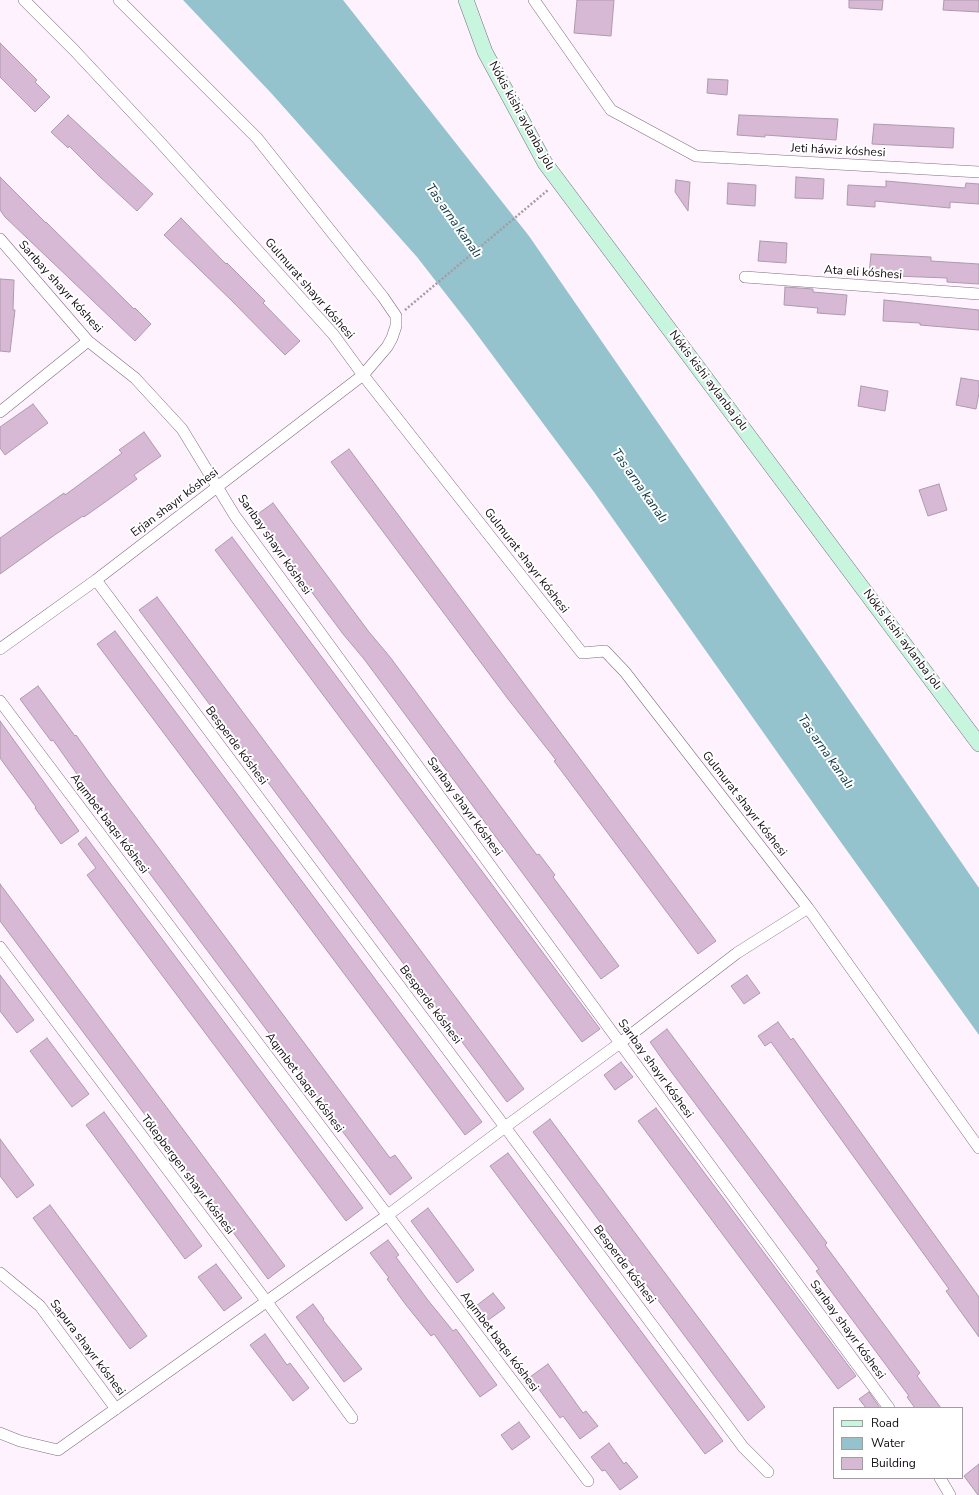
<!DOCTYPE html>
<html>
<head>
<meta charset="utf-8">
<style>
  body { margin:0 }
  #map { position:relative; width:979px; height:1495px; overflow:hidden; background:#fef2fe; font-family:"Nunito Sans",sans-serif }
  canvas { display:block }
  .legend { position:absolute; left:833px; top:1407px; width:130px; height:72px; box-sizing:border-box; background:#fff; border:1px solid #9f9d9f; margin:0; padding:5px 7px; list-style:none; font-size:12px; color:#100a10 }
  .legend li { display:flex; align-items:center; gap:8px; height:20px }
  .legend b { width:20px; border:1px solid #9f9d9f }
</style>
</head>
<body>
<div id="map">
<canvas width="979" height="1495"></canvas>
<ul class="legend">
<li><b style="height:5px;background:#c7f5dd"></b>Road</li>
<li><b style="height:11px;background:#94c2cd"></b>Water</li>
<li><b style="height:11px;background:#d7b9d5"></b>Building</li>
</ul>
</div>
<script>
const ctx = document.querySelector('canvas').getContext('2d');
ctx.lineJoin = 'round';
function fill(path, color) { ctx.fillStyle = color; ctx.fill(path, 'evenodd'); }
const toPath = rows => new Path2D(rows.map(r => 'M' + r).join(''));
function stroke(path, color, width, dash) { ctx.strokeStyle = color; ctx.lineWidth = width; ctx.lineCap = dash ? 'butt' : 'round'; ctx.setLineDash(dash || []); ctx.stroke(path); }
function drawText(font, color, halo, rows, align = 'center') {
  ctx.font = font + ' "Nunito Sans",sans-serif'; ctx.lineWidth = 4; ctx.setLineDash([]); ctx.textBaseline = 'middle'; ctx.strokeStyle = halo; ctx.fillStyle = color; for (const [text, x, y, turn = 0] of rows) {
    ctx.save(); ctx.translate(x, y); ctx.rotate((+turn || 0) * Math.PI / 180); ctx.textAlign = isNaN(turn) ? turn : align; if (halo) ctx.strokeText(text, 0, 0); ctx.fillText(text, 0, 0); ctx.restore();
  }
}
fill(toPath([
  [183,0,343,0,529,236,979,888,979,1035,820,813,594,492,470,325,417,257,272,94]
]), '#94c2cd');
const building = toPath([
  [577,0,614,0,611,36,574,33,577,0],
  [849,0,883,0,882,10,849,8,849,0],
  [944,0,979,0,979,12,943,10,944,0],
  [0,43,37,80,35,82,50,97,35,112,0,77,0,43],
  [708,79,728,80,727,95,707,93,708,79],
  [68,115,153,194,137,211,99,176,69,146,68,148,51,132,68,115],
  [739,115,838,119,836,140,765,135,765,137,737,135,739,115],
  [874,124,954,128,953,148,872,144,874,124],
  [0,177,46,223,46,222,134,309,135,308,151,324,135,341,5,217,0,210,0,177],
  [796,177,824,179,823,199,795,198,796,177],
  [676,180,690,182,688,211,675,192,676,180],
  [886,181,965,188,966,183,979,184,979,204,950,202,950,208,875,201,875,207,847,205,848,185,886,187,886,181],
  [728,183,756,185,755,206,727,204,728,183],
  [181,218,226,264,227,263,265,301,263,303,300,341,285,355,232,301,164,235,181,218],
  [760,241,787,243,786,263,758,261,760,241],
  [871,254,931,257,931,261,979,264,979,284,947,282,947,278,869,275,871,254],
  [0,279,14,280,13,310,15,310,10,352,0,351,0,279],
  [785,287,813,289,813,292,847,295,845,315,817,313,818,308,784,305,785,287],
  [884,300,979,310,979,330,920,325,920,323,883,321,884,300],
  [961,378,979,381,979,393,976,409,956,405,961,378],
  [861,386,888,391,885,411,858,406,861,386],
  [33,404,48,423,5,455,0,448,0,427,33,404],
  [144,432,161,456,134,475,137,479,108,500,84,517,83,516,56,534,0,574,0,538,64,493,65,495,95,473,122,453,119,450,144,432],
  [349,449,716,941,698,954,554,761,556,760,508,699,331,462,349,449],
  [939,484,947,510,928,516,919,490,939,484],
  [273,503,369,632,390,657,522,835,537,855,539,854,555,875,553,877,619,966,601,979,364,659,343,634,255,516,273,503],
  [232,537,600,1029,582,1042,215,550,232,537],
  [157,597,524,1089,507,1102,139,610,157,597],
  [115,631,482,1122,465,1135,97,644,115,631],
  [38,686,75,736,76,735,108,780,390,1158,395,1155,412,1178,390,1195,106,815,53,740,51,741,20,699,38,686],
  [0,721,79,831,61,844,35,808,36,807,0,758,0,721],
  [86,837,363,1208,346,1221,87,875,96,868,78,844,86,837],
  [0,884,285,1266,268,1279,0,921,0,884],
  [0,975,34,1020,17,1033,0,1011,0,975],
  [747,975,760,993,744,1004,731,986,747,975],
  [778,1022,791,1040,793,1038,979,1297,979,1337,946,1291,949,1289,771,1042,765,1046,758,1036,778,1022],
  [667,1029,827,1243,825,1245,920,1373,917,1376,941,1408,915,1408,907,1397,909,1396,816,1271,819,1269,667,1066,650,1042,667,1029],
  [47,1038,89,1094,72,1107,30,1051,47,1038],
  [621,1062,633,1077,615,1090,604,1075,621,1062],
  [656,1108,856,1376,838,1389,638,1121,656,1108],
  [104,1112,202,1246,185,1259,86,1125,104,1112],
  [550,1119,765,1407,748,1421,533,1132,550,1119],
  [0,1139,34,1185,17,1198,0,1176,0,1139],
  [508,1153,723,1441,705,1454,490,1166,508,1153],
  [50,1205,147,1336,130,1349,33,1218,50,1205],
  [428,1208,474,1270,457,1283,411,1221,428,1208],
  [388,1240,399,1255,396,1257,427,1299,453,1331,456,1329,497,1385,480,1397,434,1334,431,1336,406,1305,387,1279,389,1278,370,1253,388,1240],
  [216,1264,242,1298,224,1311,198,1277,216,1264],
  [493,1293,505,1308,487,1321,476,1306,493,1293],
  [313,1304,324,1319,323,1320,362,1369,344,1382,296,1317,313,1304],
  [265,1334,287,1365,290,1363,309,1388,293,1401,250,1345,265,1334],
  [548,1364,583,1413,586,1411,598,1426,580,1439,563,1416,560,1418,530,1377,548,1364],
  [869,1392,880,1408,866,1408,859,1399,869,1392],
  [519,1422,530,1437,512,1450,501,1435,519,1422],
  [609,1443,624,1464,626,1462,638,1477,620,1490,605,1470,602,1471,591,1457,609,1443],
  [979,1464,979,1495,978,1495,964,1476,979,1464]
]);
fill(building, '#d7b9d5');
stroke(building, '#ad9aac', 1);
const minor = toPath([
  [24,0,74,50,159,141,333,334,363,375,582,653,605,651,625,672,808,908,979,1148],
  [534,0,611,110,696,156,979,172],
  [0,239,88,341,135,378,182,429,235,516,620,1043,889,1408],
  [745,277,979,294],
  [0,412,88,341],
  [96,580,505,1127,743,1447,768,1472],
  [0,649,96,580,363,375,387,347,392,338,396,326,396,316,383,297,257,138,119,0],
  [0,701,588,1481],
  [0,947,267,1302,352,1418],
  [0,1273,40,1306,116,1409],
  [0,1433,20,1441,58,1450,388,1215,505,1127,620,1043,737,953,808,908],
  [940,1478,950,1495]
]);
const secondary = toPath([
  [466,0,485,52,545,163,979,744]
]);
stroke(minor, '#806e7f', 12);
stroke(secondary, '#806e7f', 16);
stroke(toPath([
  [405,310,548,190]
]), '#a59ca5', 2.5, [2, 2]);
stroke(minor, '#fff', 11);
stroke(secondary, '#c7f5dd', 15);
drawText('12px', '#100a10', '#fff', [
  ["Nókis kishi aylanba jolı",521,116,61],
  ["Jeti háwiz kóshesi",838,151,3],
  ["Ata eli kóshesi",863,273,4],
  ["Sarıbay shayır kóshesi",60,287,48],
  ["Gulmurat shayır kóshesi",309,289,49],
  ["Nókis kishi aylanba jolı",708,381,53],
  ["Erjan shayır kóshesi",175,503,-37],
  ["Sarıbay shayır kóshesi",274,545,55],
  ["Gulmurat shayır kóshesi",526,561,52],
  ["Nókis kishi aylanba jolı",902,640,53],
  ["Besperde kóshesi",236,746,53],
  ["Gulmurat shayır kóshesi",744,804,52],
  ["Sarıbay shayır kóshesi",464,807,54],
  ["Aqımbet baqsı kóshesi",109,824,53],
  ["Besperde kóshesi",430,1005,53],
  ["Sarıbay shayır kóshesi",655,1069,54],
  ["Aqımbet baqsı kóshesi",304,1083,53],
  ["Tólepbergen shayır kóshesi",187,1175,53],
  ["Besperde kóshesi",624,1265,53],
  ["Sarıbay shayır kóshesi",847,1330,54],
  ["Aqımbet baqsı kóshesi",499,1342,53],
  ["Sapura shayır kóshesi",87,1348,53]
]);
drawText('italic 13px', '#04333b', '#fff', [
  ["Tas arna kanalı",453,221,55],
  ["Tas arna kanalı",639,486,55],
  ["Tas arna kanalı",825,752,55]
]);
</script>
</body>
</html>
